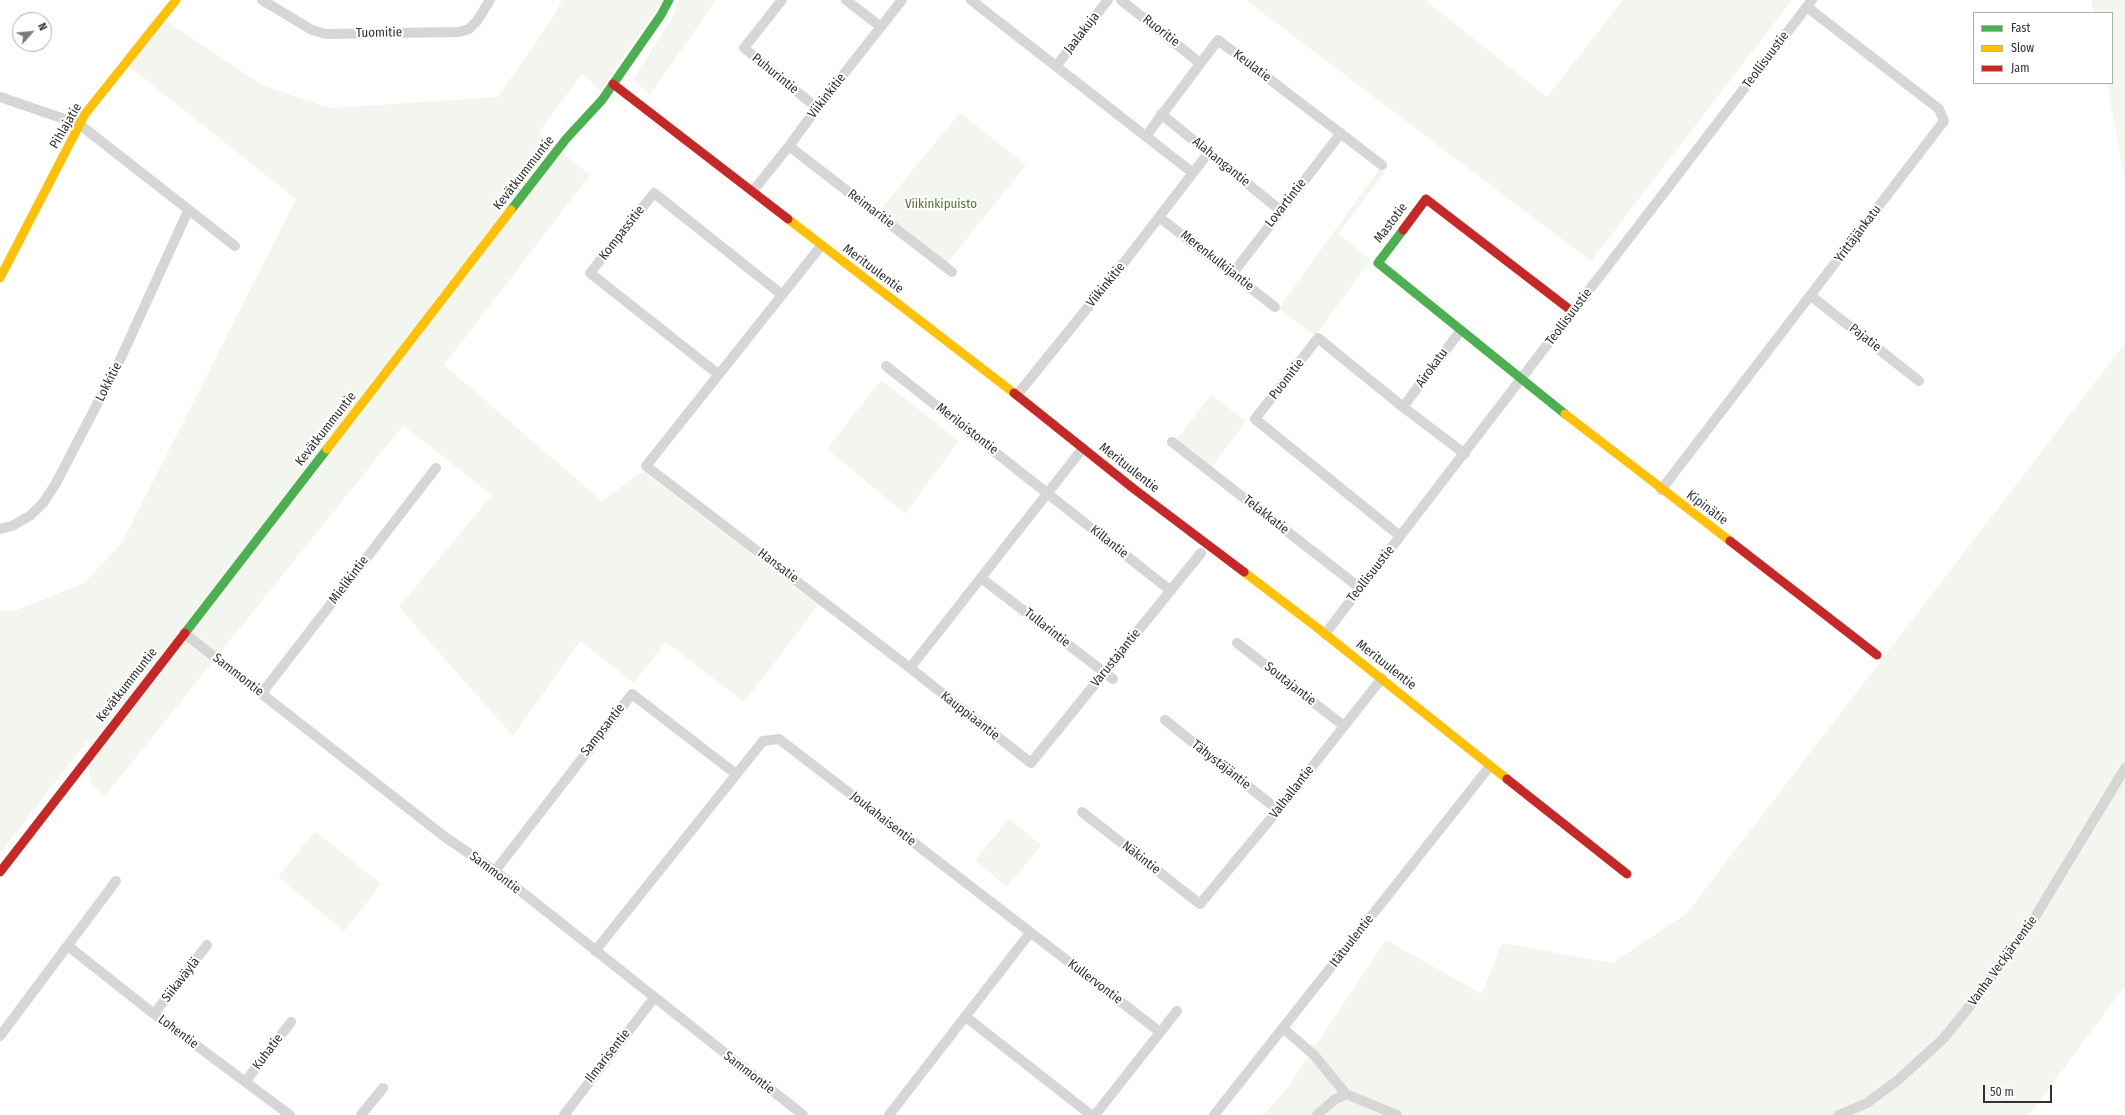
<!DOCTYPE html>
<html>
<head>
<meta charset="utf-8">
<style>
  body { margin:0 }
  #map { position:relative; width:2125px; height:1115px; overflow:hidden; background:#fff; font-family:"Fira Sans Condensed",sans-serif }
  canvas { display:block }
  .legend { position:absolute; left:1973px; top:12px; width:140px; height:72px; box-sizing:border-box; background:#fff; border:1px solid #adadad; margin:0; padding:5px 7px; list-style:none; font-size:12px; color:#323232 }
  .legend li { display:flex; align-items:center; gap:8px; height:20px }
  .legend b { width:20px; border:1px solid #adadad }
  .north { position:absolute; left:12px; top:12px; width:40px; height:40px; box-sizing:border-box; background:#fff; border:1px solid #adadad; border-radius:50%; rotate:63deg; font-size:11px; font-weight:700; line-height:16px; text-align:center; color:#323232 }
  .north::after { content:''; display:block; margin:auto; width:14px; height:18px; background:#7a7a7a; clip-path:polygon(50% 0,100% 100%,50% 72%,0 100%) }
  .scale { position:absolute; left:1983px; top:1085px; width:69px; height:18px; box-sizing:border-box; border:2px solid #323232; border-top:0; padding-left:5px; font-size:12px; line-height:14px; white-space:nowrap; color:#323232; -webkit-text-stroke:3px #fff; paint-order:stroke }
</style>
</head>
<body>
<div id="map">
<canvas width="2125" height="1115"></canvas>
<ul class="legend">
<li><b style="height:5px;background:#4caf50"></b>Fast</li>
<li><b style="height:5px;background:#ffc107"></b>Slow</li>
<li><b style="height:5px;background:#c62828"></b>Jam</li>
</ul>
<div class="north">N</div>
<div class="scale">50 m</div>
</div>
<script>
const ctx = document.querySelector('canvas').getContext('2d');
ctx.lineJoin = 'round';
function fill(path, color) { ctx.fillStyle = color; ctx.fill(path, 'evenodd'); }
const toPath = rows => new Path2D(rows.map(r => 'M' + r).join(''));
function stroke(path, color, width, dash) { ctx.strokeStyle = color; ctx.lineWidth = width; ctx.lineCap = dash ? 'butt' : 'round'; ctx.setLineDash(dash || []); ctx.stroke(path); }
function drawText(font, color, halo, rows, align = 'center') {
  ctx.font = font + ' "Fira Sans Condensed",sans-serif'; ctx.lineWidth = 4; ctx.setLineDash([]); ctx.textBaseline = 'middle'; ctx.strokeStyle = halo; ctx.fillStyle = color; for (const [text, x, y, turn = 0] of rows) {
    ctx.save(); ctx.translate(x, y); ctx.rotate((+turn || 0) * Math.PI / 180); ctx.textAlign = isNaN(turn) ? turn : align; if (halo) ctx.strokeText(text, 0, 0); ctx.fillText(text, 0, 0); ctx.restore();
  }
}
fill(toPath([
  [562,0,663,0,601,90,582,74,542,128,539,134,590,175,444,365,602,501,643,471,818,605,744,702,666,642,634,683,580,641,513,736,399,607,492,495,403,425,105,796,90,782,88,740,0,853,0,610,15,611,84,583,122,543,296,199,121,60,157,15,262,85,330,108,498,97,554,16],
  [678,0,716,0,650,95,633,79,672,19],
  [1246,0,1425,0,1547,97,1623,0,1792,0,1591,261],
  [2091,0,2125,0,2125,182,2107,83,2112,83,2112,13,2094,13],
  [960,113,1026,165,944,267,876,215],
  [1380,168,1385,172,1338,234,1371,260,1315,336,1279,308],
  [2125,343,2125,986,2029,1115,1263,1115,1286,1090,1386,940,1482,994,1502,943,1612,963,1687,913],
  [881,380,959,441,905,514,827,449],
  [1211,395,1246,421,1211,468,1176,440],
  [1009,819,1041,845,1007,887,975,860],
  [315,831,381,884,344,931,278,877]
]), '#f2f6ee');
stroke(toPath([
  [262,0,312,30,326,34,459,32,469,29,477,21,490,0],
  [782,0,744,48,817,108],
  [846,0,881,27],
  [971,0,1193,173],
  [1121,0,1200,63],
  [1057,65,1108,0],
  [0,97,79,124,235,246],
  [1161,114,1280,210],
  [1146,136,1218,40,1382,165],
  [789,146,952,272],
  [753,191,789,146,817,108,902,0],
  [1159,217,1275,307],
  [821,246,646,466,910,668,1083,448],
  [1233,273,1341,133],
  [1811,296,1919,381],
  [886,366,1171,591],
  [718,374,590,273,654,193,781,294],
  [1017,395,1126,260,1209,152],
  [1403,407,1461,330],
  [1172,442,1360,588],
  [1661,490,1944,121,1939,109,1807,7],
  [0,529,12,526,31,515,43,503,55,485,119,362,188,211],
  [1400,536,1255,419,1318,338,1403,407,1465,454],
  [981,578,1113,679],
  [184,633,445,837,495,871,556,919,803,1115],
  [1325,634,1812,0],
  [1237,643,1344,726],
  [910,668,1031,763,1201,553],
  [262,693,436,468],
  [1165,720,1278,810],
  [1082,812,1200,904,1278,810,1382,678],
  [495,871,632,694,736,774],
  [68,946,154,1014,290,1115],
  [595,951,763,741,779,739,1160,1032],
  [154,1014,207,945],
  [966,1017,1091,1115],
  [1283,1028,1314,1055,1346,1094,1397,1115],
  [0,1036,116,881],
  [245,1082,291,1022],
  [361,1115,383,1088],
  [564,1115,654,998],
  [889,1115,1030,933],
  [1095,1115,1177,1011],
  [1214,1115,1490,766],
  [1317,1115,1334,1100,1346,1094],
  [1839,1115,1867,1103,1898,1080,1943,1039,1969,1007,2032,922,2125,768]
]), '#d6d6d6', 10);
stroke(toPath([
  [511,210,566,139,602,100,661,15,669,0],
  [1403,230,1378,263,1565,414],
  [185,633,327,449]
]), '#4caf50', 9);
stroke(toPath([
  [788,219,1014,393],
  [0,278,85,114,176,0],
  [1565,414,1730,541],
  [327,449,511,210],
  [1244,572,1315,626,1507,779]
]), '#ffc107', 9);
stroke(toPath([
  [613,84,788,219],
  [1403,230,1426,199,1573,312],
  [1014,393,1134,489,1244,572],
  [1730,541,1877,655],
  [1507,779,1627,874],
  [0,872,185,633]
]), '#c62828', 9);
drawText('13px', '#323232', '#fff', [
  ["Ruoritie",1161,31,38],
  ["Tuomitie",379,33,-1],
  ["Jaalakuja",1082,33,-52],
  ["Teollisuustie",1766,60,-53],
  ["Keulatie",1252,66,37],
  ["Puhurintie",775,74,39],
  ["Viikinkitie",827,96,-52],
  ["Pihlajatie",66,126,-60],
  ["Alahangantie",1221,162,39],
  ["Kevätkummuntie",524,173,-52],
  ["Lovartintie",1286,203,-52],
  ["Reimaritie",871,209,37],
  ["Mastotie",1391,223,-53],
  ["Kompassitie",622,233,-52],
  ["Yrittäjänkatu",1858,234,-53],
  ["Merenkulkijantie",1217,261,38],
  ["Merituulentie",873,269,37],
  ["Viikinkitie",1106,285,-51],
  ["Teollisuustie",1569,317,-53],
  ["Pajatie",1865,338,38],
  ["Airokatu",1432,368,-54],
  ["Puomitie",1287,379,-52],
  ["Lokkitie",109,382,-63],
  ["Kevätkummuntie",326,429,-52],
  ["Meriloistontie",967,429,38],
  ["Merituulentie",1129,468,38],
  ["Kipinätie",1707,508,37],
  ["Telakkatie",1266,515,38],
  ["Killantie",1109,542,38],
  ["Hansatie",778,566,37],
  ["Teollisuustie",1371,574,-52],
  ["Mielikintie",349,580,-53],
  ["Tullarintie",1047,628,38],
  ["Varustajantie",1116,658,-51],
  ["Merituulentie",1386,665,38],
  ["Sammontie",238,675,38],
  ["Soutajantie",1290,684,38],
  ["Kevätkummuntie",127,685,-52],
  ["Kauppiaantie",970,716,38],
  ["Sampsantie",603,730,-52],
  ["Tähystäjäntie",1221,765,38],
  ["Valhallantie",1292,792,-52],
  ["Joukahaisentie",883,819,38],
  ["Näkintie",1141,858,38],
  ["Sammontie",495,873,37],
  ["Itätuulentie",1352,941,-52],
  ["Vanha Veckjärventie",2003,961,-54],
  ["Siikaväylä",181,980,-52],
  ["Kullervontie",1095,982,37],
  ["Lohentie",178,1032,37],
  ["Kuhatie",268,1052,-53],
  ["Ilmarisentie",608,1056,-52],
  ["Sammontie",749,1073,38]
]);
drawText('13px', '#54713b', '#fff', [
  ["Viikinkipuisto",941,204]
]);
</script>
</body>
</html>
